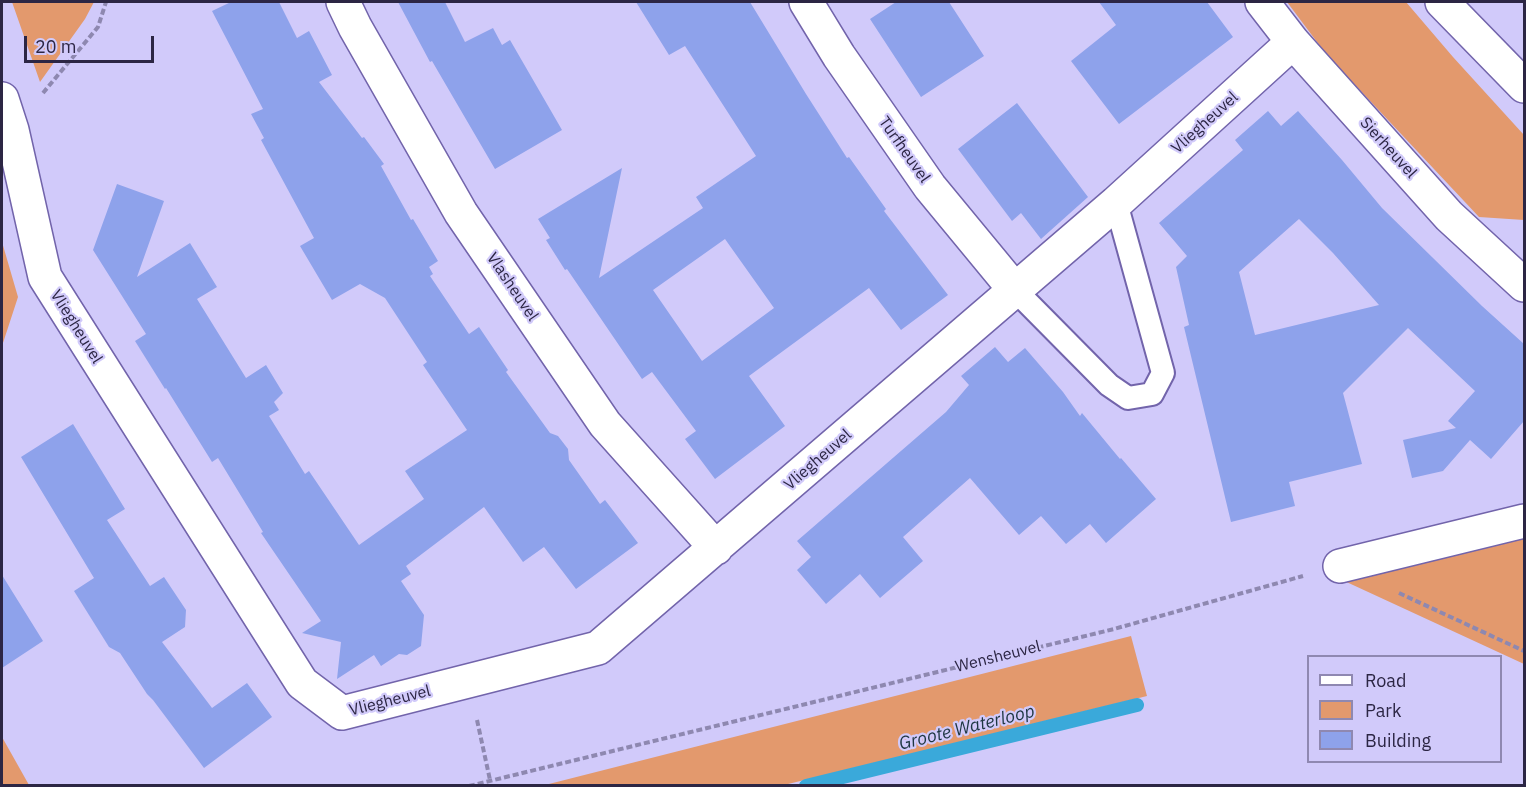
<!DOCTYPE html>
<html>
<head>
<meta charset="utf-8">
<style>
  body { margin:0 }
  #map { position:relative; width:1526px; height:787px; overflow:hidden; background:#d1cafa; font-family:"IBM Plex Sans",sans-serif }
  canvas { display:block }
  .frame { position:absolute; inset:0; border:3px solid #2c2644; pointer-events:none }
  .legend { position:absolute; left:1307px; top:655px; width:195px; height:108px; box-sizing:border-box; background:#d1cafa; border:2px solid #8f88b1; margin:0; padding:8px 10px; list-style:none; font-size:18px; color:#2c2644 }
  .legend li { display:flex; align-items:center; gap:12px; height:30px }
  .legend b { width:30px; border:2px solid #8f88b1 }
  .scale { position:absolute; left:24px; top:36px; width:130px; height:27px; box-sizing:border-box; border:3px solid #2c2644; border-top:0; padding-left:8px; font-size:18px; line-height:21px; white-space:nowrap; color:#2c2644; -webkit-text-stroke:4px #d1cafa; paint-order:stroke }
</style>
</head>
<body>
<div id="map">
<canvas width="1526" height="787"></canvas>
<div class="frame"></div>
<ul class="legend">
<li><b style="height:8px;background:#fff"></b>Road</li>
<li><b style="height:16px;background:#e3996d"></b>Park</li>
<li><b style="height:16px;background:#8ea2eb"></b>Building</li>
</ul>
<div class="scale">20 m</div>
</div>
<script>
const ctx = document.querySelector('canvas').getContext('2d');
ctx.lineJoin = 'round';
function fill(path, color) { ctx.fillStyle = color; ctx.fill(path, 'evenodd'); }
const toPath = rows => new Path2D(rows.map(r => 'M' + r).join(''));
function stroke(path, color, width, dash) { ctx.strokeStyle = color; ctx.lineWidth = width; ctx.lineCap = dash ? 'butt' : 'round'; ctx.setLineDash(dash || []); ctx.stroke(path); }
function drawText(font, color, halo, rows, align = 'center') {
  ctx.font = font + ' "IBM Plex Sans",sans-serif'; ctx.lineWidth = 4.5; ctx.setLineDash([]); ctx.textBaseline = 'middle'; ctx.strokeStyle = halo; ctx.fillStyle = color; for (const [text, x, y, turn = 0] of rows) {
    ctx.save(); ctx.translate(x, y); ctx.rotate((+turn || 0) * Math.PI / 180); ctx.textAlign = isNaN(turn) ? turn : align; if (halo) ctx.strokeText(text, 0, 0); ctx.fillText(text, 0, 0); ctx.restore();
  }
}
fill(toPath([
  [12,2,94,2,85,19,40,82],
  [1287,2,1406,2,1453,57,1524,135,1524,220,1479,217,1326,54],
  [2,242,18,297,2,346],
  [1524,531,1524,664,1340,579],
  [1131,636,1147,696,784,785,545,785],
  [2,737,29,785,2,785]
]), '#e3996d');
stroke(toPath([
  [806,786,1137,705]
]), '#3aa9da', 14);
fill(toPath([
  [231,2,279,2,297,38,309,31,332,75,319,82,362,138,364,137,384,164,381,166,411,220,413,219,438,261,429,267,433,274,430,276,469,334,479,327,508,370,506,372,550,433,558,436,568,449,569,460,600,504,605,500,638,543,576,589,544,547,523,562,484,507,406,566,411,574,401,581,424,615,421,646,407,655,399,654,381,666,374,655,337,679,341,642,302,633,321,621,261,533,263,532,218,458,212,462,166,388,165,389,135,341,146,334,93,250,117,184,164,201,137,277,190,243,217,287,197,299,246,378,266,365,283,393,274,402,279,410,269,416,305,474,309,471,359,545,424,499,405,471,467,430,423,365,427,362,385,298,360,284,332,300,300,246,314,238,261,140,264,138,251,114,263,109,212,11],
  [398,2,445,2,465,42,493,28,502,45,510,40,562,130,495,169,432,61,430,62],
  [636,2,750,2,806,94,847,158,849,157,886,209,884,211,948,295,901,330,869,288,749,376,785,426,715,479,685,439,696,431,652,372,642,379,567,269,565,270,546,240,550,238,538,219,622,168,599,278,703,208,696,197,756,156,685,46,669,55],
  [725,239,774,308,702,361,653,290],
  [896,2,949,2,984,56,921,97,870,19],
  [1099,2,1207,2,1233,37,1119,124,1071,61,1116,25],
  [1017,103,1088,197,1041,239,1021,213,1012,221,958,149],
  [1268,111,1281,126,1298,111,1342,160,1382,208,1482,306,1524,344,1524,421,1491,459,1470,440,1443,471,1412,478,1403,440,1456,428,1448,421,1475,391,1408,328,1343,393,1362,464,1289,482,1295,506,1231,522,1184,327,1189,325,1176,267,1187,256,1159,223,1243,150,1235,140],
  [1299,219,1333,253,1379,305,1255,335,1239,272],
  [995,347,1008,362,1025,348,1063,392,1080,416,1082,413,1120,459,1121,458,1156,499,1106,543,1090,524,1066,544,1041,516,1019,535,970,478,903,537,923,561,880,598,860,574,826,604,797,570,811,557,797,541,946,412,969,385,961,376],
  [73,424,125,509,107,520,150,586,164,577,186,610,185,627,162,642,212,708,247,683,272,717,204,768,153,700,147,694,120,653,109,647,74,591,94,578,21,457],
  [2,575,43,641,2,668]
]), '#8ea2eb');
const service = toPath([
  [1015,290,1109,385,1128,398,1152,394,1163,373,1116,203]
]);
const minor = toPath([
  [343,2,355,27,461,213,605,424,716,548],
  [806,2,839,56,930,187,1015,290],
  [1262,2,1293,42,1449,216,1524,285],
  [1442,2,1524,86],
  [2,99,12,130,45,277,302,683,342,713,598,648,1116,203,1293,42],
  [1340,566,1524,521]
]);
stroke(service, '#7264ab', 26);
stroke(minor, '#7264ab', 36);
stroke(toPath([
  [43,93,98,27,106,2],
  [1399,593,1524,651],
  [477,720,490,780],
  [469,786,1114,629,1303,576]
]), '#8e88b0', 4, [6, 3]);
stroke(service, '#fff', 22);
stroke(minor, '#fff', 33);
drawText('16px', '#2c2644', '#d1cafa', [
  ["Vliegheuvel",1205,123,-42],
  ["Sierheuvel",1388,148,48],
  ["Turfheuvel",904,150,55],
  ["Vlasheuvel",512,287,56],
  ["Vliegheuvel",76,327,58],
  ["Vliegheuvel",818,460,-41],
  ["Wensheuvel",998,657,-14],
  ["Vliegheuvel",390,701,-14]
]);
drawText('italic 18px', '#1e3642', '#d1cafa', [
  ["Groote Waterloop",967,728,-14]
]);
</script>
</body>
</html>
